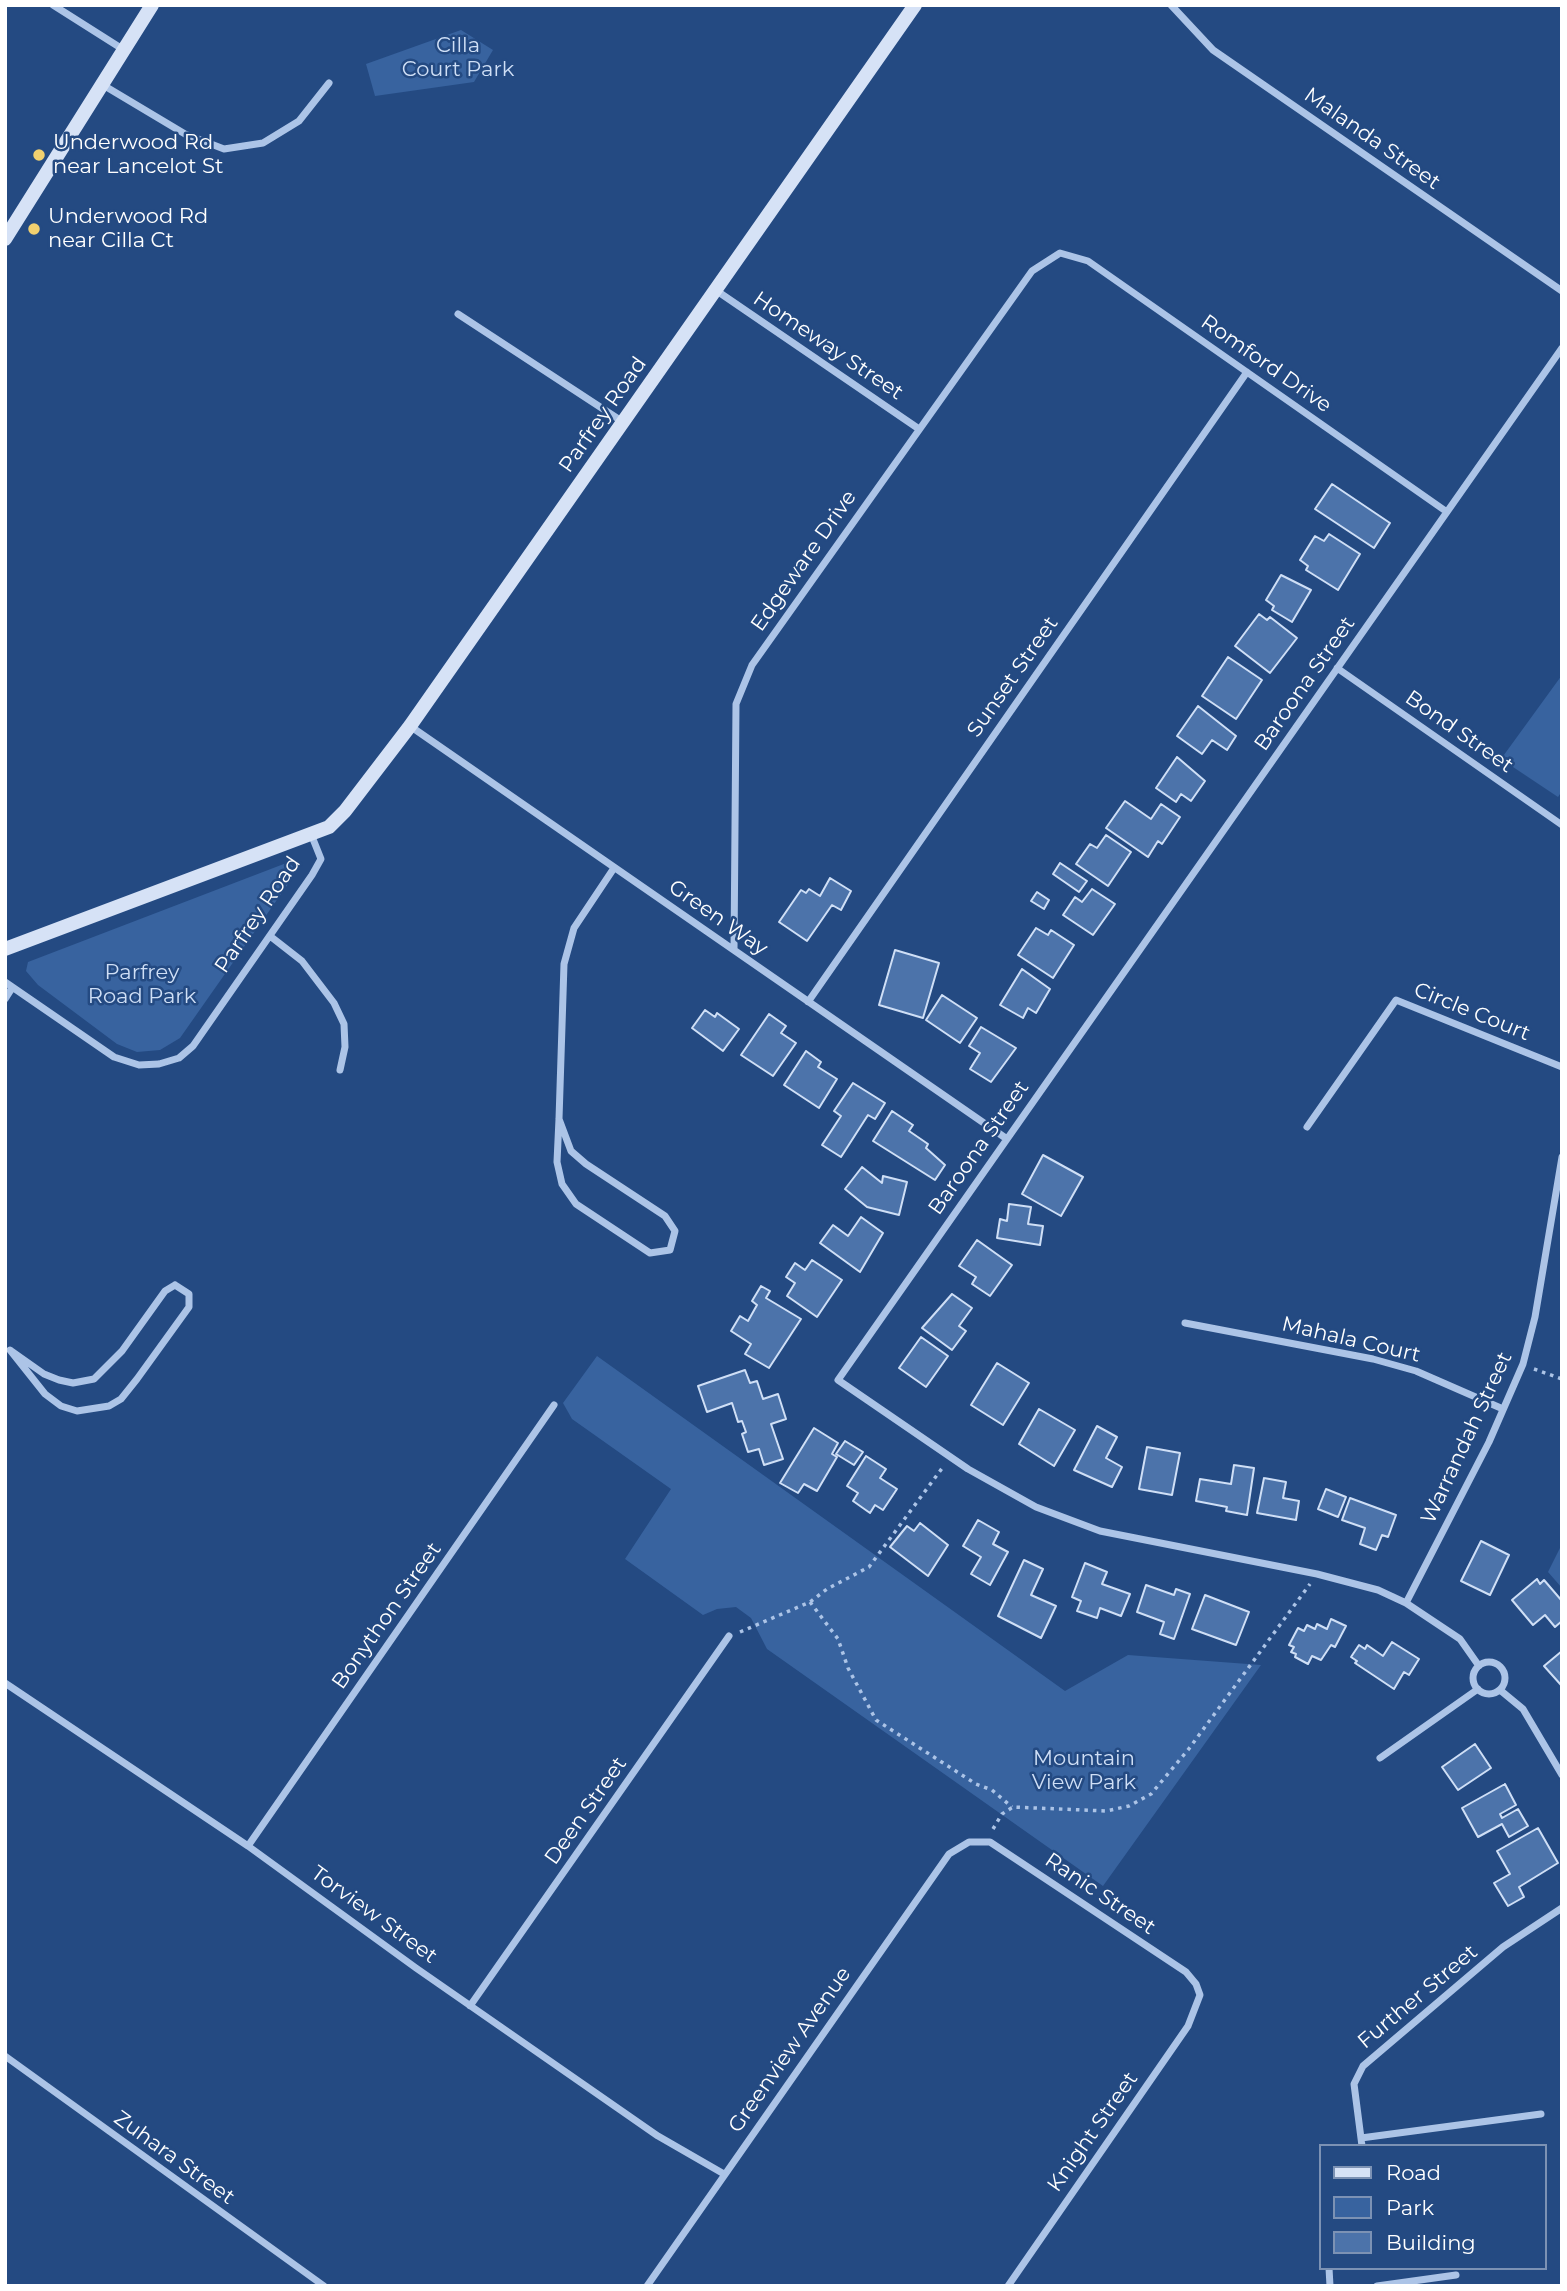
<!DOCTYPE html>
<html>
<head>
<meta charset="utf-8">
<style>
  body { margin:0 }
  #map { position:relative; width:1567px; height:2291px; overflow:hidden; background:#244a82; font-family:Montserrat,sans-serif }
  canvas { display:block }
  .frame { position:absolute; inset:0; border:7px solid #fff; pointer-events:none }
  .legend { position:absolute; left:1319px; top:2144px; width:228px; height:126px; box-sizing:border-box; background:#244a82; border:2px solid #7c92b4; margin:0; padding:9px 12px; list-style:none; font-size:21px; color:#fff }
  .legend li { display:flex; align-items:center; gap:14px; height:35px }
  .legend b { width:35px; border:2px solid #7c92b4 }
</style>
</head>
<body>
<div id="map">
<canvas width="1567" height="2291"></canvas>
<div class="frame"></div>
<ul class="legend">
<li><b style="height:9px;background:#d6e2f6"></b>Road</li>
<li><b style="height:19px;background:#38639f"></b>Park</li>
<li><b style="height:19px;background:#4c73aa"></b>Building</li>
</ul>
</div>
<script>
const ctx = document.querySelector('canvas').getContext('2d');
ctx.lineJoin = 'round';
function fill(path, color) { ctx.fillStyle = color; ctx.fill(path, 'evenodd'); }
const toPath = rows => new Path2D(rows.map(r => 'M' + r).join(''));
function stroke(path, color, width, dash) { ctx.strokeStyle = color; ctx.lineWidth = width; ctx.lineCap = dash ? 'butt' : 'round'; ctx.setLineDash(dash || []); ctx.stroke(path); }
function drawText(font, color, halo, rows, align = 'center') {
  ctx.font = font + ' Montserrat,sans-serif'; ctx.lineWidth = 5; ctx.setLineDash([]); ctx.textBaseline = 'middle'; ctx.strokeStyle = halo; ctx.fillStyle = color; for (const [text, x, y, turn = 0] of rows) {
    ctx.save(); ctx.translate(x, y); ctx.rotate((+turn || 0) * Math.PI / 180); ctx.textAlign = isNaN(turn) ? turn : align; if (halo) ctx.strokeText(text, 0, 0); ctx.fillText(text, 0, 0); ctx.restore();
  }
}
fill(toPath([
  [461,30,493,50,474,82,375,96,366,64],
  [1562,675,1562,791,1558,797,1501,759],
  [289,862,294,868,293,877,180,1038,160,1050,137,1052,117,1044,38,985,26,971,28,962],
  [597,1356,1065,1691,1128,1655,1261,1665,1103,1886,767,1649,751,1618,736,1607,717,1609,703,1615,625,1559,671,1489,572,1419,563,1403],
  [1562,1544,1562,1588,1548,1572]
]), '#38639f');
const building = toPath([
  [1332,484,1390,523,1374,548,1315,509,1332,484],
  [1329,534,1360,554,1338,590,1306,570,1308,566,1300,560,1315,536,1324,541,1329,534],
  [1281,575,1311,590,1292,622,1272,610,1274,606,1266,600,1281,575],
  [1259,614,1267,620,1270,617,1297,638,1270,673,1235,646,1259,614],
  [1228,657,1262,680,1236,719,1202,696,1228,657],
  [1198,706,1236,736,1227,750,1212,740,1202,754,1177,736,1198,706],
  [1177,757,1205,781,1191,801,1181,794,1176,802,1156,788,1177,757],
  [1125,801,1151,819,1161,804,1180,817,1162,844,1158,841,1148,857,1106,828,1125,801],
  [1106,835,1131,852,1108,886,1076,864,1090,844,1097,848,1106,835],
  [1060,863,1087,881,1079,892,1053,874,1060,863],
  [830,878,851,891,841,910,832,905,807,941,779,922,801,890,806,893,809,889,820,896,830,878],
  [1092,889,1115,904,1093,935,1063,915,1075,897,1082,902,1092,889],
  [1037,892,1049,900,1044,909,1031,901,1037,892],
  [1036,928,1048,935,1051,930,1074,945,1053,978,1018,955,1036,928],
  [895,950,939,963,923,1018,879,1005,895,950],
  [1022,969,1050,989,1036,1013,1028,1008,1023,1018,1000,1005,1022,969],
  [942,995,977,1018,960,1043,926,1020,942,995],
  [705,1010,715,1017,717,1013,739,1029,723,1051,692,1028,705,1010],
  [769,1014,786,1026,781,1033,796,1043,773,1076,741,1055,769,1014],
  [981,1027,1016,1048,991,1082,970,1069,980,1053,969,1046,981,1027],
  [806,1051,821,1062,818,1067,837,1079,819,1108,784,1085,806,1051],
  [853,1083,885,1103,875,1119,868,1115,841,1157,822,1145,841,1116,834,1111,853,1083],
  [892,1111,913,1125,909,1131,928,1144,926,1148,945,1165,935,1180,873,1141,892,1111],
  [1043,1155,1083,1177,1061,1216,1022,1194,1043,1155],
  [862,1167,882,1183,883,1176,907,1182,899,1215,867,1207,845,1189,862,1167],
  [1009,1204,1031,1207,1028,1224,1043,1226,1040,1245,997,1238,1000,1219,1007,1221,1009,1204],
  [861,1217,883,1233,860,1272,820,1243,833,1225,848,1236,861,1217],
  [977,1240,1012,1265,990,1296,972,1284,976,1277,959,1266,977,1240],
  [812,1260,842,1280,817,1317,787,1296,795,1283,786,1277,795,1263,805,1270,812,1260],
  [761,1286,770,1291,766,1298,801,1319,769,1368,745,1354,751,1344,731,1331,740,1316,748,1321,757,1305,752,1301,761,1286],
  [952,1294,972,1308,959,1326,966,1331,952,1350,922,1328,952,1294],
  [921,1337,948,1356,926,1387,899,1368,921,1337],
  [997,1363,1029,1383,1003,1425,971,1405,997,1363],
  [745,1370,750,1383,757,1381,763,1399,778,1394,786,1419,771,1424,783,1459,764,1465,759,1449,748,1452,742,1434,746,1432,742,1421,738,1422,732,1403,707,1412,698,1386,745,1370],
  [1039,1409,1075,1430,1054,1466,1019,1444,1039,1409],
  [1097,1426,1117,1437,1106,1458,1122,1467,1112,1487,1074,1470,1097,1426],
  [814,1428,838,1443,832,1454,837,1457,817,1491,804,1484,798,1493,780,1483,814,1428],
  [845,1441,863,1452,854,1465,836,1454,845,1441],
  [1147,1447,1180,1453,1172,1495,1139,1489,1147,1447],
  [866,1456,886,1469,880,1478,897,1489,883,1510,875,1505,870,1513,853,1501,858,1493,847,1486,866,1456],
  [1234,1465,1254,1468,1247,1515,1226,1511,1227,1507,1196,1501,1200,1479,1231,1484,1234,1465],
  [1264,1478,1286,1482,1283,1498,1299,1501,1296,1520,1257,1513,1264,1478],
  [1326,1489,1346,1497,1338,1517,1318,1509,1326,1489],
  [1350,1498,1396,1515,1388,1537,1382,1535,1376,1550,1360,1544,1365,1528,1342,1520,1350,1498],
  [978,1520,999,1532,993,1544,1008,1552,990,1585,971,1574,981,1557,963,1546,978,1520],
  [920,1523,948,1545,928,1576,890,1547,907,1526,914,1531,920,1523],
  [1481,1541,1509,1555,1490,1595,1461,1581,1481,1541],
  [1024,1560,1043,1569,1031,1595,1056,1606,1041,1638,998,1616,1024,1560],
  [1085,1563,1107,1572,1102,1584,1130,1594,1121,1616,1100,1608,1097,1618,1077,1611,1081,1601,1072,1597,1085,1563],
  [1537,1579,1540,1584,1544,1580,1562,1601,1562,1621,1555,1627,1545,1615,1533,1625,1512,1600,1537,1579],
  [1146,1585,1174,1595,1176,1589,1190,1594,1174,1639,1160,1634,1164,1622,1137,1612,1146,1585],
  [1205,1595,1249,1612,1236,1645,1192,1629,1205,1595],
  [1331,1619,1346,1626,1335,1647,1331,1645,1321,1660,1312,1656,1308,1664,1295,1657,1296,1654,1291,1652,1294,1647,1289,1645,1298,1628,1304,1631,1307,1625,1315,1629,1317,1624,1327,1629,1331,1619],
  [1392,1642,1419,1659,1409,1675,1404,1672,1394,1689,1355,1663,1357,1661,1351,1657,1359,1645,1365,1649,1367,1645,1383,1656,1392,1642],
  [1562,1651,1562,1685,1561,1685,1544,1666,1562,1651],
  [1475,1744,1491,1768,1458,1790,1442,1767,1475,1744],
  [1505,1784,1516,1805,1500,1814,1502,1818,1518,1809,1528,1826,1509,1837,1502,1824,1478,1837,1462,1808,1505,1784],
  [1538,1828,1558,1863,1519,1887,1524,1897,1508,1906,1494,1883,1510,1874,1497,1851,1538,1828]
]);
fill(building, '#4c73aa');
stroke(building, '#cfdff6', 2);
stroke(toPath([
  [1534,1369,1562,1379],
  [810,1602,838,1639,848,1668,876,1720,976,1784,992,1790,1012,1807],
  [740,1632,810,1602,827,1589,869,1567,943,1467],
  [993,1829,1002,1814,1013,1807,1106,1811,1129,1806,1151,1794,1188,1750,1310,1584]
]), '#acc4e7', 3.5, [3.5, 5]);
stroke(toPath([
  [53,5,124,50],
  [1171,5,1213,50,1562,291],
  [103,85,185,134,224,149,263,143,299,121,329,83],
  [717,291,919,429],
  [458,314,623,422],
  [1337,668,1562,825],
  [410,726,1007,1139],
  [270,936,302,961,334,1003,344,1024,345,1047,340,1070],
  [734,950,736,704,752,665,1032,271,1060,253,1088,261,1447,512],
  [5,982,114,1057,139,1065,159,1064,179,1058,193,1046,312,875,321,859,311,834],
  [5,999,12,988],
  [808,1002,1247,372],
  [559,1119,571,1151,586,1164,665,1216,675,1231,670,1250,650,1253,576,1204,562,1184,557,1162,559,1119],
  [559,1119,564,964,574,928,614,868],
  [1307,1127,1396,1000,1562,1067],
  [175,1285,189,1294,189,1307,137,1379,121,1399,109,1406,77,1411,61,1406,45,1394,10,1350,44,1374,59,1380,73,1383,94,1379,122,1351,165,1291,175,1285],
  [1185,1323,1373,1359,1416,1371,1503,1409],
  [1406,1603,1489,1442,1523,1364,1535,1317,1562,1157],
  '1473 1678a16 16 0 1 1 32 0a16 16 0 1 1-32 0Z',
  [1479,1666,1460,1639,1406,1603,1378,1590,1317,1574,1100,1531,1036,1507,968,1469,838,1380,1562,348],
  [5,1683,248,1846,416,1968,658,2136,724,2174],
  [1500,1690,1523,1709,1562,1775],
  [1380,1758,1478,1689],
  [248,1846,554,1405],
  [470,2006,729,1636],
  [5,2056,324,2286],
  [1361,2138,1541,2114],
  [1362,2146,1354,2084,1363,2066,1503,1947,1562,1908],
  [1329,2268,1330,2286],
  [647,2286,949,1854,969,1842,990,1842,1186,1972,1196,1984,1200,1995,1188,2026,1008,2286],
  [1377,2286,1456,2275]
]), '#acc4e7', 7);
stroke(toPath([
  [5,239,152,5],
  [5,949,329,827,345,811,410,726,915,5]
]), '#d6e2f6', 14);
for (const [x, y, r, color] of [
  [39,155,7,"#f1d06f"],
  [34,229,7,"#f1d06f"]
]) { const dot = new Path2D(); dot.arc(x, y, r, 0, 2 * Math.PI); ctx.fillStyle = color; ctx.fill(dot); stroke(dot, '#244a82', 2.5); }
drawText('21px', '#cfdff6', '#244a82', [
  ["Cilla",458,46],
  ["Court Park",458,70],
  ["Parfrey",142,973],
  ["Road Park",142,997],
  ["Mountain",1084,1759],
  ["View Park",1084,1783]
]);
drawText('21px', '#fff', '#244a82', [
  ["Malanda Street",1372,139,35],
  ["Homeway Street",828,346,34],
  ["Romford Drive",1266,364,35],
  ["Parfrey Road",603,415,-55],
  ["Edgeware Drive",804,561,-55],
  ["Sunset Street",1013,677,-55],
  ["Baroona Street",1305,684,-55],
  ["Bond Street",1459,732,35],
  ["Parfrey Road",258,915,-56],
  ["Green Way",718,918,35],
  ["Circle Court",1472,1012,22],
  ["Baroona Street",979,1148,-55],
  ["Mahala Court",1351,1340,13],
  ["Warrandah Street",1467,1438,-65],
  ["Bonython Street",387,1616,-55],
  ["Deen Street",586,1811,-55],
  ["Ranic Street",1100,1894,34],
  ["Torview Street",374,1915,36],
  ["Further Street",1418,1997,-40],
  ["Greenview Avenue",790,2050,-55],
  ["Knight Street",1093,2132,-55],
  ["Zuhara Street",174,2158,36]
]);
drawText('21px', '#fff', '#244a82', [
  ["Underwood Rd",53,143],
  ["near Lancelot St",53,167],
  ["Underwood Rd",48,217],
  ["near Cilla Ct",48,241]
], 'left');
</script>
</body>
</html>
